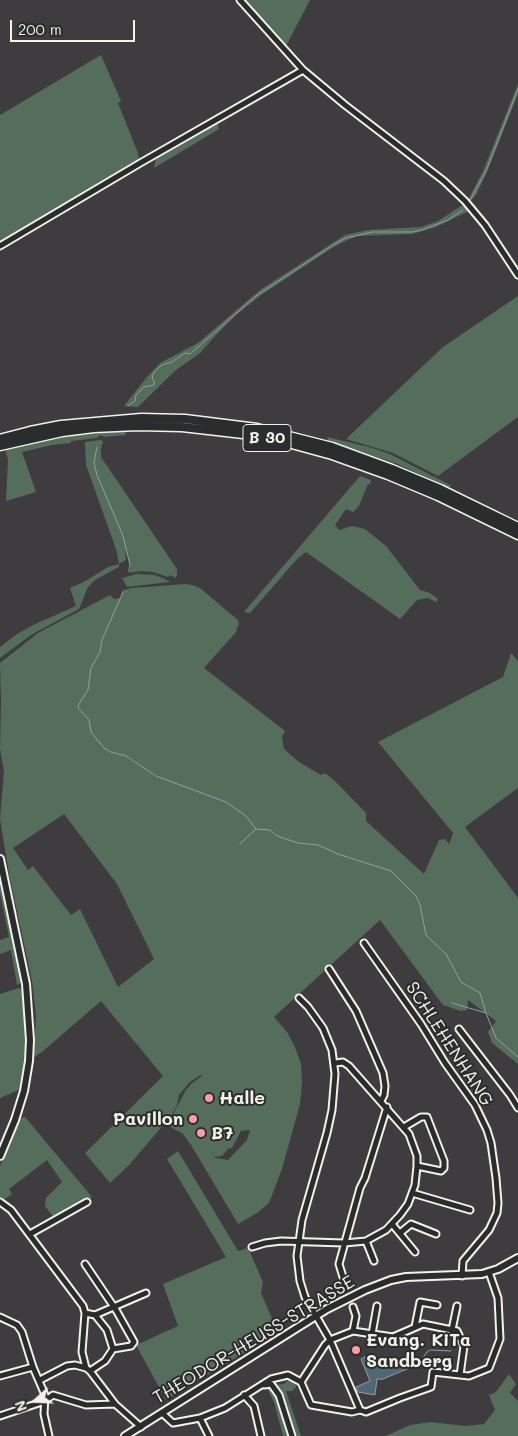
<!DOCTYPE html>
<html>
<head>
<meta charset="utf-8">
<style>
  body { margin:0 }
  #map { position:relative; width:518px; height:1436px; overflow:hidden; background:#3f3c3f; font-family:Mali,sans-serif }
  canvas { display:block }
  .north { position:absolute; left:10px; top:1376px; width:50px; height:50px; -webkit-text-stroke:4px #2a2d2e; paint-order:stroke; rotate:250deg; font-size:14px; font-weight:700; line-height:20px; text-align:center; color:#f4f1e8 }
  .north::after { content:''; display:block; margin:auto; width:18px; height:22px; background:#f4f1e8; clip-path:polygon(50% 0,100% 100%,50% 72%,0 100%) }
  .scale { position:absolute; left:10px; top:20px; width:125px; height:22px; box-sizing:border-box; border:2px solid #f4f1e8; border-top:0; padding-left:6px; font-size:15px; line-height:18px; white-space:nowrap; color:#f4f1e8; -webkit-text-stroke:4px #2a2d2e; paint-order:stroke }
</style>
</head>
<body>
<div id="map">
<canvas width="518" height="1436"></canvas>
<div class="north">N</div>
<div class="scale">200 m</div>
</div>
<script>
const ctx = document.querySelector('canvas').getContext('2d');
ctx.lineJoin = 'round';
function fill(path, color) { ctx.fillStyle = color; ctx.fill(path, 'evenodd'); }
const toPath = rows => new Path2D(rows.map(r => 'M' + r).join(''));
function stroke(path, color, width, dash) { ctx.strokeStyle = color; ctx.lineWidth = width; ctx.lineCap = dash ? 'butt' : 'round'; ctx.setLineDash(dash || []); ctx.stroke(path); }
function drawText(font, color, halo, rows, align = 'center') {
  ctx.font = font + ' Mali,sans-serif'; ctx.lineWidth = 4; ctx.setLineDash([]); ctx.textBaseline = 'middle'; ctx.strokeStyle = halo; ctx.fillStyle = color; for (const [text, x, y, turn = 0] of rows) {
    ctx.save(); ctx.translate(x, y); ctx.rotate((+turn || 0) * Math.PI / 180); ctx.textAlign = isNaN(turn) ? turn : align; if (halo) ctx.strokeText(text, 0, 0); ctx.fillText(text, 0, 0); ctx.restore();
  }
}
fill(toPath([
  [242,0,310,0,285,48],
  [101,55,121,101,118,103,138,153,139,158,138,162,0,244,0,115],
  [518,84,518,94,487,172,476,195,469,203,467,202,483,171],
  [215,123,218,124,219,129,154,168,157,154],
  [461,206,466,206,471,210,436,227,412,234,358,236,347,240,332,248,261,295,236,315,217,334,200,353,176,370,138,407,124,406,147,377,160,363,198,343,260,290,345,235,368,230,421,227,438,221],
  [518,296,518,417,438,476,393,453,346,439,443,347],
  [125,430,126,435,105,437,100,435,97,438,71,441,71,443,52,445,22,452,36,492,6,501,8,460,5,449,47,439],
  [327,437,369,447,390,454,452,486,448,487,395,463,328,441],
  [101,440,103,442,101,447,101,457,177,569,177,575,175,578,171,575,168,577,153,572,140,571,129,573,131,568,125,549,126,560,119,564,119,567,95,580,88,587,79,609,31,635,0,658,0,647,17,634,33,625,76,606,70,588,84,582,108,567,119,564,116,549,86,465,85,442],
  [360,476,371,480,370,484,368,484,359,506,353,512,346,509,335,525,339,530,352,526,365,529,386,546,420,590,430,593,438,599,436,602,428,598,417,600,400,619,306,552,298,558,250,613,244,612],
  [137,574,154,575,163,578,170,582,127,587,122,578],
  [185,584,192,585,200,588,238,620,239,624,236,629,237,631,204,668,285,731,282,737,284,749,299,762,321,775,325,773,335,781,366,813,366,821,424,874,439,840,445,839,449,844,453,833,378,742,503,677,511,653,518,661,518,788,465,827,518,898,518,1064,492,1043,488,1032,496,1021,468,1000,467,1010,461,1011,443,1005,380,920,274,1017,287,1032,295,1047,301,1064,302,1083,300,1104,282,1169,269,1203,257,1213,238,1224,191,1145,183,1134,167,1125,186,1090,191,1084,202,1076,201,1075,190,1082,179,1095,177,1105,171,1116,129,1165,110,1183,85,1153,163,1076,101,1001,42,1052,34,1057,36,1015,32,981,9,874,0,819,4,771,0,749,1,702,0,663,38,633,110,595,114,599,121,598,123,590,132,588],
  [64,814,117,884,154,959,118,987,80,909,71,915,33,866,28,870,13,848],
  [250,1130,247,1140,228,1160,212,1157,222,1156,229,1148,232,1148,241,1131],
  [0,869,24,981,17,985,11,950,0,954,0,940,9,937,0,893],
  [19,988,24,990,28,1050,21,1089,0,1098,0,994],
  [25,1117,92,1197,54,1218,45,1206,46,1198,62,1182,47,1160,9,1189,12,1194,5,1199,0,1199,0,1167,4,1152,18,1119],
  [178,1151,238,1251,248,1248,263,1282,261,1293,278,1332,166,1400,136,1345,178,1326,163,1284,226,1257,167,1159],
  [509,1374,516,1384,510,1393,518,1401,518,1436,386,1436,410,1425,431,1422,465,1426,484,1424,495,1410,489,1395,496,1392],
  [289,1379,295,1382,296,1387,292,1391,286,1391,301,1436,283,1436,274,1402,266,1386,284,1384]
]), '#556d5b');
const water = toPath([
  [365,1357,386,1365,393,1365,412,1357,416,1357,414,1366,383,1379,377,1379,375,1395,358,1392,356,1387,370,1381,361,1359,365,1357]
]);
fill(water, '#506775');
stroke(water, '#929ea3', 1);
stroke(toPath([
  [469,202,486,171,518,89],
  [128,406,135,401,136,395,144,387,154,385,154,381,152,378,154,372,162,365,172,362,185,353,190,354,256,296,336,243,346,238,372,232,412,232,422,230,448,220,463,210],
  [97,447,94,463,97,475,123,536,130,565,129,571],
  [123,592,102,640,100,652,91,668,88,690,79,704,78,708,89,720,91,732,104,748,111,752,126,756,156,776,226,802,246,816,256,829],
  [240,844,256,829,270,830,277,836,298,843,318,845,338,854,391,871,416,896,420,905,426,935,446,954,461,982,480,993,486,1013],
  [452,1003,486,1013,496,1038,518,1057],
  [422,1360,426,1353,430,1350,451,1351]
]), '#929ea3', 1);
const minor = toPath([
  [240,0,303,70,345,105,444,181,465,201,485,225,518,275],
  [0,246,142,162,303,70],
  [364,943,421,1024,445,1063,475,1105,487,1130,491,1143,496,1178,498,1203,497,1213,489,1230,463,1261,462,1276],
  [329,969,356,1011,383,1073,385,1086,384,1095,381,1101],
  [299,998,308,1007,323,1028,332,1050,335,1074,332,1110,327,1133,302,1220,297,1256,300,1281,305,1297,330,1340,360,1410,366,1412,400,1398,431,1387,433,1372,469,1376,489,1368,500,1339,498,1298,489,1272],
  [459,1029,510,1095,518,1108],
  [404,1127,421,1117,427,1117,444,1161,444,1168,441,1171,417,1166],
  [412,1193,470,1210],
  [0,1202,11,1210,83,1306,85,1313,82,1352,86,1368],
  [392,1224,415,1252],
  [400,1233,411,1224,436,1234],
  [30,1234,87,1202],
  [366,1241,374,1261],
  [252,1247,265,1243,281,1241,344,1243,366,1241,386,1230,400,1215,408,1204,415,1185,417,1166,417,1156,409,1134,349,1066,343,1062,335,1063],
  [85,1264,116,1310,134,1342,131,1346,113,1349,105,1361,90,1371],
  [343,1277,339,1264,360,1188,365,1178,387,1107],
  [353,1307,356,1316,353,1331],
  [85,1313,95,1315,146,1293],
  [95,1315,107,1330,113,1349],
  [0,1317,17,1325,22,1332,33,1367,45,1395,44,1414,49,1436],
  [415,1327,420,1302,437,1305],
  [452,1330,457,1306],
  [372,1334,377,1306],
  [0,1376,33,1367],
  [40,1380,67,1366,75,1365,86,1368,90,1371,115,1404,141,1427],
  [264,1385,271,1384,279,1395,292,1436],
  [244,1395,254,1406,261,1436],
  [360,1410,352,1412,311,1405,301,1382,325,1345,330,1340,353,1331,393,1337,423,1324,457,1331,464,1346,460,1375],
  [162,1413,173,1423,200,1418,225,1408,271,1379,288,1375,301,1382],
  [0,1416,45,1401,53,1395,86,1405,115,1404],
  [200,1418,209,1436]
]);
const tertiary = toPath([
  [0,859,26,984,30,1040,29,1061,24,1091,15,1120,0,1156],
  [125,1436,327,1309,365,1290,391,1280,406,1277,482,1274,498,1269,518,1258]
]);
const trunk = toPath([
  [0,439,30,431,61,425,141,418,185,419,257,428,332,447,392,469,440,489,518,527],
  [0,446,62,432,94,428,138,426,182,427,252,435,288,443,332,455,388,475,438,496,518,535]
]);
stroke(minor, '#f4f1e8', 9);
stroke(tertiary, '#f4f1e8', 10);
stroke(trunk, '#f4f1e8', 11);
stroke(minor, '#2a2d2e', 5);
stroke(tertiary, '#2a2d2e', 6);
stroke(trunk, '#2a2d2e', 8);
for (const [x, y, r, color] of [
  [209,1098,5,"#ff9aa2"],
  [193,1119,5,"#ff9aa2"],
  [201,1133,5,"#ff9aa2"],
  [356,1350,5,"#ff9aa2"]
]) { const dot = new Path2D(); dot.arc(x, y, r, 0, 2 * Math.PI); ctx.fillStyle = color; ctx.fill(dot); stroke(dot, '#2a2d2e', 2); }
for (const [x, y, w] of [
  [267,438,48]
]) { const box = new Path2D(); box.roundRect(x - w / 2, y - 13.5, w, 27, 4); ctx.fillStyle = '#2a2d2e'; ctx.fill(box); stroke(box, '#f4f1e8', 1); }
drawText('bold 16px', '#f4f1e8', null, [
  ["B 30",267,438]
]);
drawText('18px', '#f4f1e8', '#2a2d2e', [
  ["SCHLEHENHANG",449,1044,57],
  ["THEODOR-HEUSS-STRASSE",254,1340,-31]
]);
drawText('bold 18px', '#f4f1e8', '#2a2d2e', [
  ["Halle",219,1098],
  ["Pavillon",183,1119,"right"],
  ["B7",211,1133],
  ["Evang. KiTa",366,1340],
  ["Sandberg",366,1361]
], 'left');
</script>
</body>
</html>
